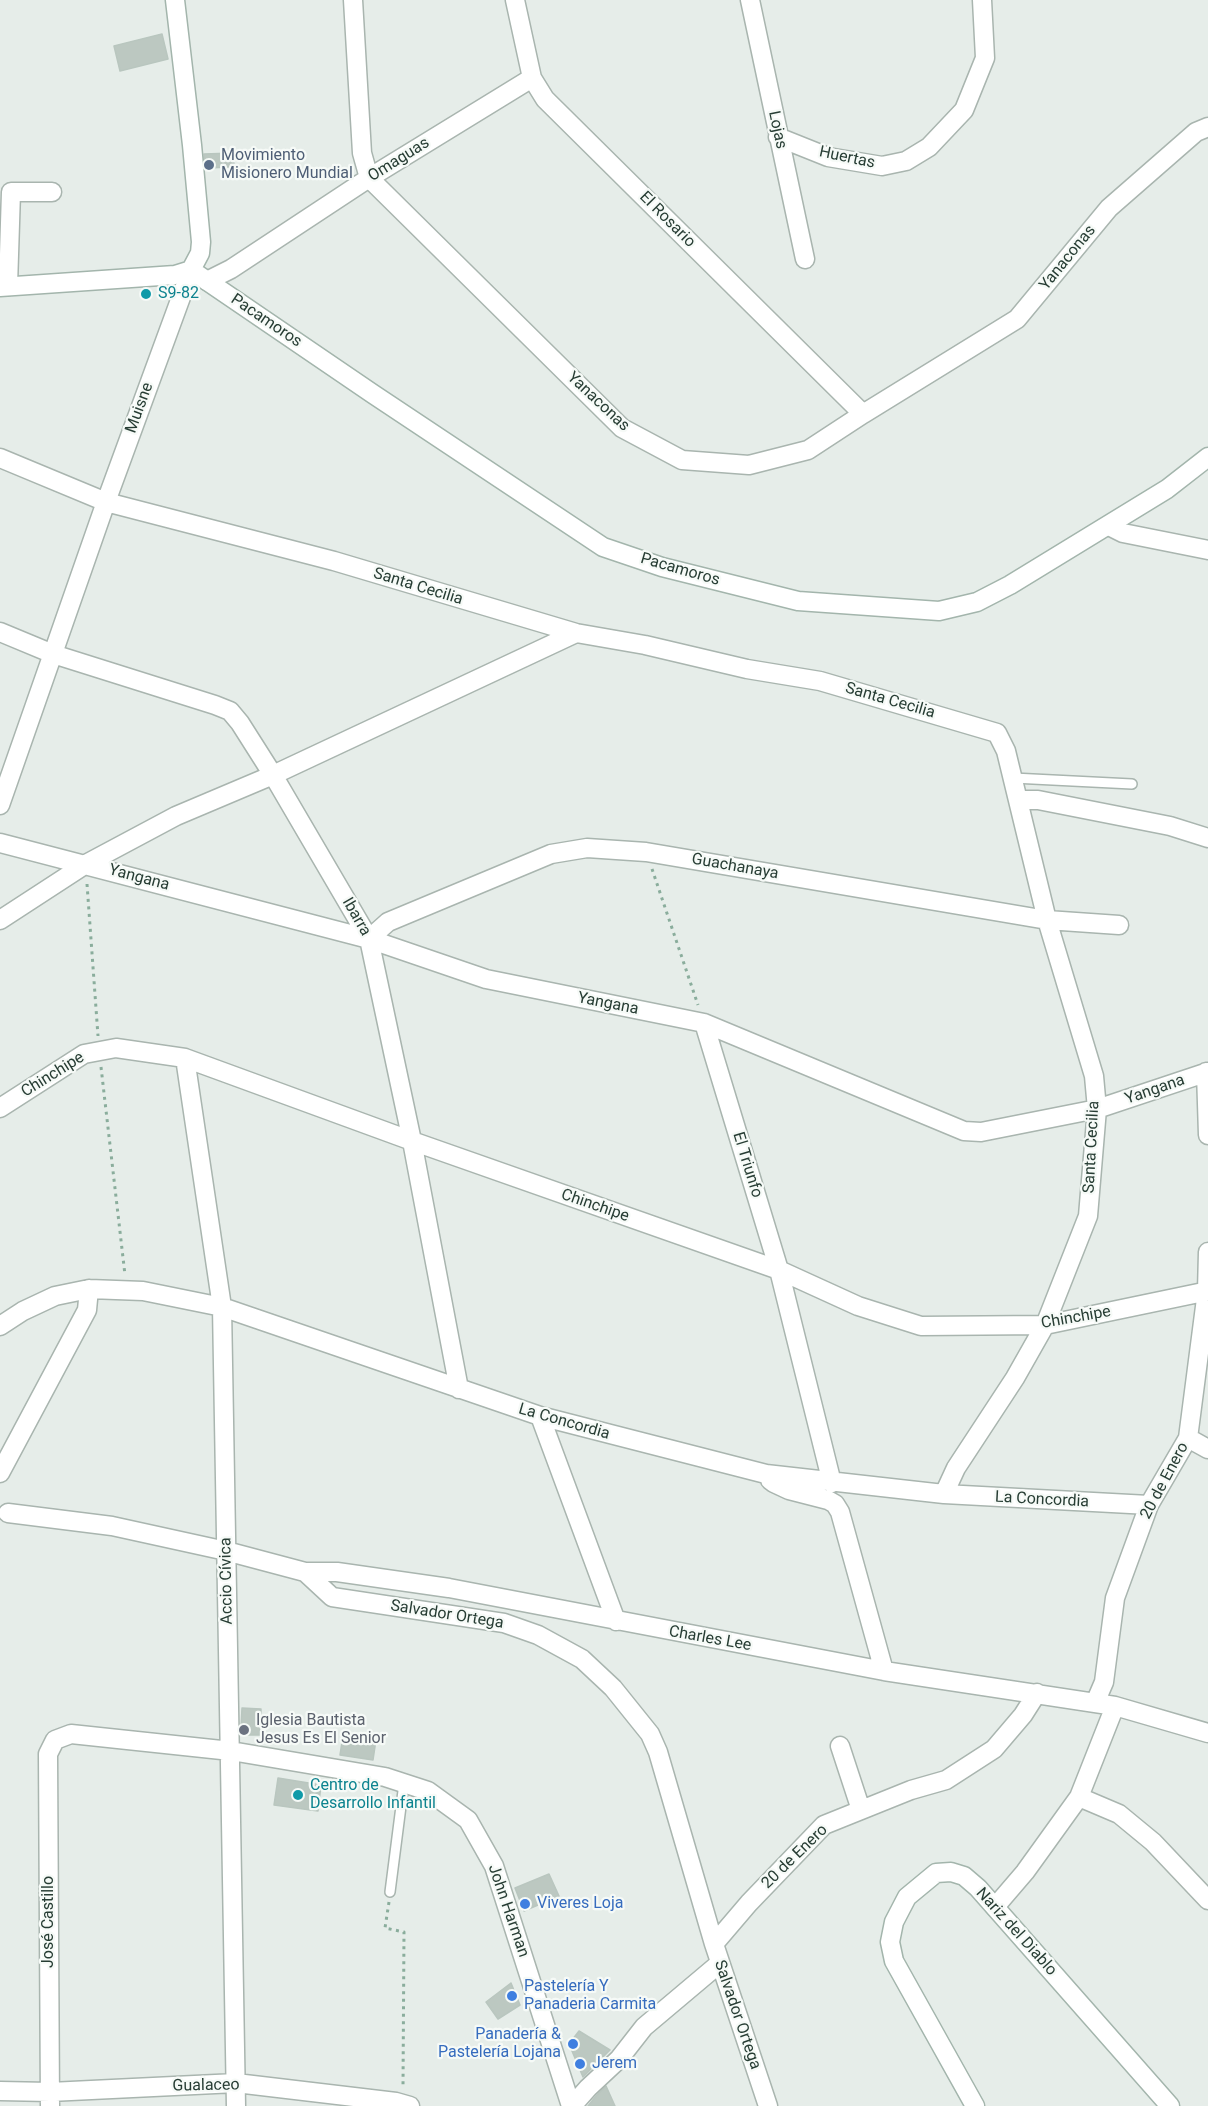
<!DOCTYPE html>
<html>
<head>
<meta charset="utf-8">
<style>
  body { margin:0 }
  canvas { display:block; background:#e6ede9 }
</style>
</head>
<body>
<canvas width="1208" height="2106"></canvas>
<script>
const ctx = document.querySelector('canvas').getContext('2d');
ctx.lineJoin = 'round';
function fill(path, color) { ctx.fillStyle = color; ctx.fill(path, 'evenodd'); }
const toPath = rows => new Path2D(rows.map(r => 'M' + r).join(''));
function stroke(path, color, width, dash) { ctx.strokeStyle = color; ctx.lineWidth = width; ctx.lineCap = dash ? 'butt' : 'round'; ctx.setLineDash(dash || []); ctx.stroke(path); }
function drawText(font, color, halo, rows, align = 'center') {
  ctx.font = font + ' Roboto,sans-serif'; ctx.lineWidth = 4.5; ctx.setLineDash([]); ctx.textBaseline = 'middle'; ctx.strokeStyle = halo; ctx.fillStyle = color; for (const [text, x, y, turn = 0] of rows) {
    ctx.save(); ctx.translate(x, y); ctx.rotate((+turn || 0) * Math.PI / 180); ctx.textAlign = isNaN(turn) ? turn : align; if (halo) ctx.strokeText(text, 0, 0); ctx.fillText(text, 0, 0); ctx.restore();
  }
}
const building = toPath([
  [162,34,168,59,120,71,114,46,162,34],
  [233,153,234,167,205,168,204,154,233,153],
  [242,1708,261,1709,260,1735,246,1735,241,1728,242,1708],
  [343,1735,376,1740,373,1760,340,1755,343,1735],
  [278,1778,321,1785,318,1811,274,1805,278,1778],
  [549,1874,559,1896,524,1911,515,1888,549,1874],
  [511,1983,520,2005,498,2019,486,2002,511,1983],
  [579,2031,610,2050,583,2077,569,2044,579,2031],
  [606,2086,615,2106,588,2106,596,2096,606,2086]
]);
fill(building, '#bcc8c1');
stroke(building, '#b9c6bf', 1.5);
const lane = toPath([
  [1013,778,1132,784],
  [390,1892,404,1783]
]);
const street = toPath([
  [353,0,362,153,369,178,622,428,682,460,749,465,808,450,863,414,1017,319,1109,208,1196,132,1208,127],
  [515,0,532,78,545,99,863,414],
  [750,0,805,259],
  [778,137,828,157,882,166,906,161,929,147,964,110,985,58,982,0],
  [207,281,231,269,369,178,532,78],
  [8,286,11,192,52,192],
  [0,458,106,502,334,561,576,633,645,645,747,669,820,681,997,733,1006,751,1047,920,1094,1076,1097,1109,1088,1216,1045,1325,1015,1378,956,1468,944,1494],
  [1109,526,1123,533,1208,550],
  [0,632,53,654,215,705,230,711,240,723,273,775,369,939,412,1141,459,1389],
  [1019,800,1038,800,1170,826,1208,838],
  [0,805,107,499,191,270],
  [0,843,369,939,486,979,704,1023,964,1131,981,1132,1097,1109,1208,1072],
  [0,920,86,864,176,816,273,775,576,633],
  [369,939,388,922,551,854,587,848,646,852,1047,920,1119,925],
  [704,1023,779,1270,832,1483],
  [185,1058,222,1307,236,2106],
  [1206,1072,1208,1135],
  [0,1108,84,1054,116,1048,185,1058,412,1141,779,1270,858,1306,921,1326,1045,1325,1208,1291],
  [0,1326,23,1311,55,1296,89,1289,143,1291,222,1307,540,1416,766,1474,944,1494,1149,1505],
  [540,1416,616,1621],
  [1188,1438,1208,1449],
  [0,1473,87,1310,89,1289],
  [770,1480,774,1483,789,1490,828,1500,835,1504,840,1512,884,1671],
  [8,1513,112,1526,226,1551,305,1572,332,1597,504,1623,538,1635,582,1659,613,1688,650,1734,658,1752,714,1944,768,2106],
  [305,1572,337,1572,449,1588,884,1671,1115,1706],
  [1095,1703,1104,1682,1115,1598,1149,1505,1188,1438,1207,1291,1208,1252],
  [840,1746,861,1810],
  [1079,1797,1119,1814,1153,1842,1208,1900],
  [995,1907,1025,1872,1079,1797,1115,1706,1208,1733],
  [714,1944,749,1903,824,1825,911,1790,946,1780,994,1749,1023,1715,1037,1693],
  [0,2091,50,2092,236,2083,396,2102,410,2106],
  [50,2106,48,1754,55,1740,71,1734,231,1751,385,1777,428,1791,468,1820,494,1866,571,2106],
  [572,2106,588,2088,619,2059,644,2027,720,1963]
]);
const secondary = toPath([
  [175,0,192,145,201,242,200,253,191,270],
  [191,270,373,394,603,547,662,567,798,601,939,611,977,602,1010,585,1167,489,1208,457],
  [0,287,175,275,191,270],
  [975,2106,894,1961,890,1942,894,1922,907,1897,936,1873,951,1872,964,1876,978,1888,1170,2106]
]);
stroke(lane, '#a9b5af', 12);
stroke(street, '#a9b5af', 21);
stroke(secondary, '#a3b5ac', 21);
stroke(toPath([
  [652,869,698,1005],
  [87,884,98,1036],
  [101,1067,125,1275],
  [389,1902,385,1928,404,1932,403,2087]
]), '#8aad9c', 3, [3, 4.5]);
stroke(lane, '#fff', 9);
stroke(street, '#fff', 18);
stroke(secondary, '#fff', 18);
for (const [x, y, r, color] of [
  [209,165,6,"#5c6f8a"],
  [146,294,6,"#0f9aa8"],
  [244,1730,6,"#6b7280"],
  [298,1795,6,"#0f9aa8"],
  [525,1904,6,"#3f7fe0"],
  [512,1996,6,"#3f7fe0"],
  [573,2044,6,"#3f7fe0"],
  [580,2064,6,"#3f7fe0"]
]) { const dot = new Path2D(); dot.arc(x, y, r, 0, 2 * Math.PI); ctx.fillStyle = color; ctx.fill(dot); stroke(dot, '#f6faf7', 2); }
drawText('16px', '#273d34', '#f6faf7', [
  ["Lojas",777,130,78],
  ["Huertas",847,158,12],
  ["Omaguas",399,160,-32],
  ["El Rosario",667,220,45],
  ["Yanaconas",1068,258,-51],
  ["Pacamoros",266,321,34],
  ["Yanaconas",598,402,43],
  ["Muisne",140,408,-70],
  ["Pacamoros",680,570,16],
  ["Santa Cecilia",418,587,17],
  ["Santa Cecilia",890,701,16],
  ["Guachanaya",735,867,10],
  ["Yangana",139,878,15],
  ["Ibarra",356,917,60],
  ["Yangana",608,1004,11],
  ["Chinchipe",53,1075,-32],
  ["Yangana",1155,1090,-19],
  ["Santa Cecilia",1092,1147,-87],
  ["El Triunfo",747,1165,73],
  ["Chinchipe",595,1206,19],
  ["Chinchipe",1076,1318,-10],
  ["La Concordia",564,1422,16],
  ["20 de Enero",1165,1481,-62],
  ["La Concordia",1042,1500,3],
  ["Accio Cívica",227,1581,-91],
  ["Salvador Ortega",447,1615,9],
  ["Charles Lee",710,1639,10],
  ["20 de Enero",795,1857,-44],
  ["John Harman",508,1911,71],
  ["José Castillo",49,1922,-90],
  ["Nariz del Diablo",1016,1932,48],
  ["Salvador Ortega",737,2015,71],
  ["Gualaceo",206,2086,-1]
]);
drawText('16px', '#4e5e75', '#f6faf7', [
  ["Movimiento",221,156],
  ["Misionero Mundial",221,174]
], 'left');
drawText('16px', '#0d838f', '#f6faf7', [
  ["S9-82",158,294],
  ["Centro de",310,1786],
  ["Desarrollo Infantil",310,1804]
], 'left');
drawText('16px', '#5b616d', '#f6faf7', [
  ["Iglesia Bautista",256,1721],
  ["Jesus Es El Senior",256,1739]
], 'left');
drawText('16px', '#366cbe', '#f6faf7', [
  ["Viveres Loja",537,1904],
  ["Pastelería Y",524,1987],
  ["Panaderia Carmita",524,2005],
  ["Panadería &",561,2035,"right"],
  ["Pastelería Lojana",561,2053,"right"],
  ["Jerem",592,2064]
], 'left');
</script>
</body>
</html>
